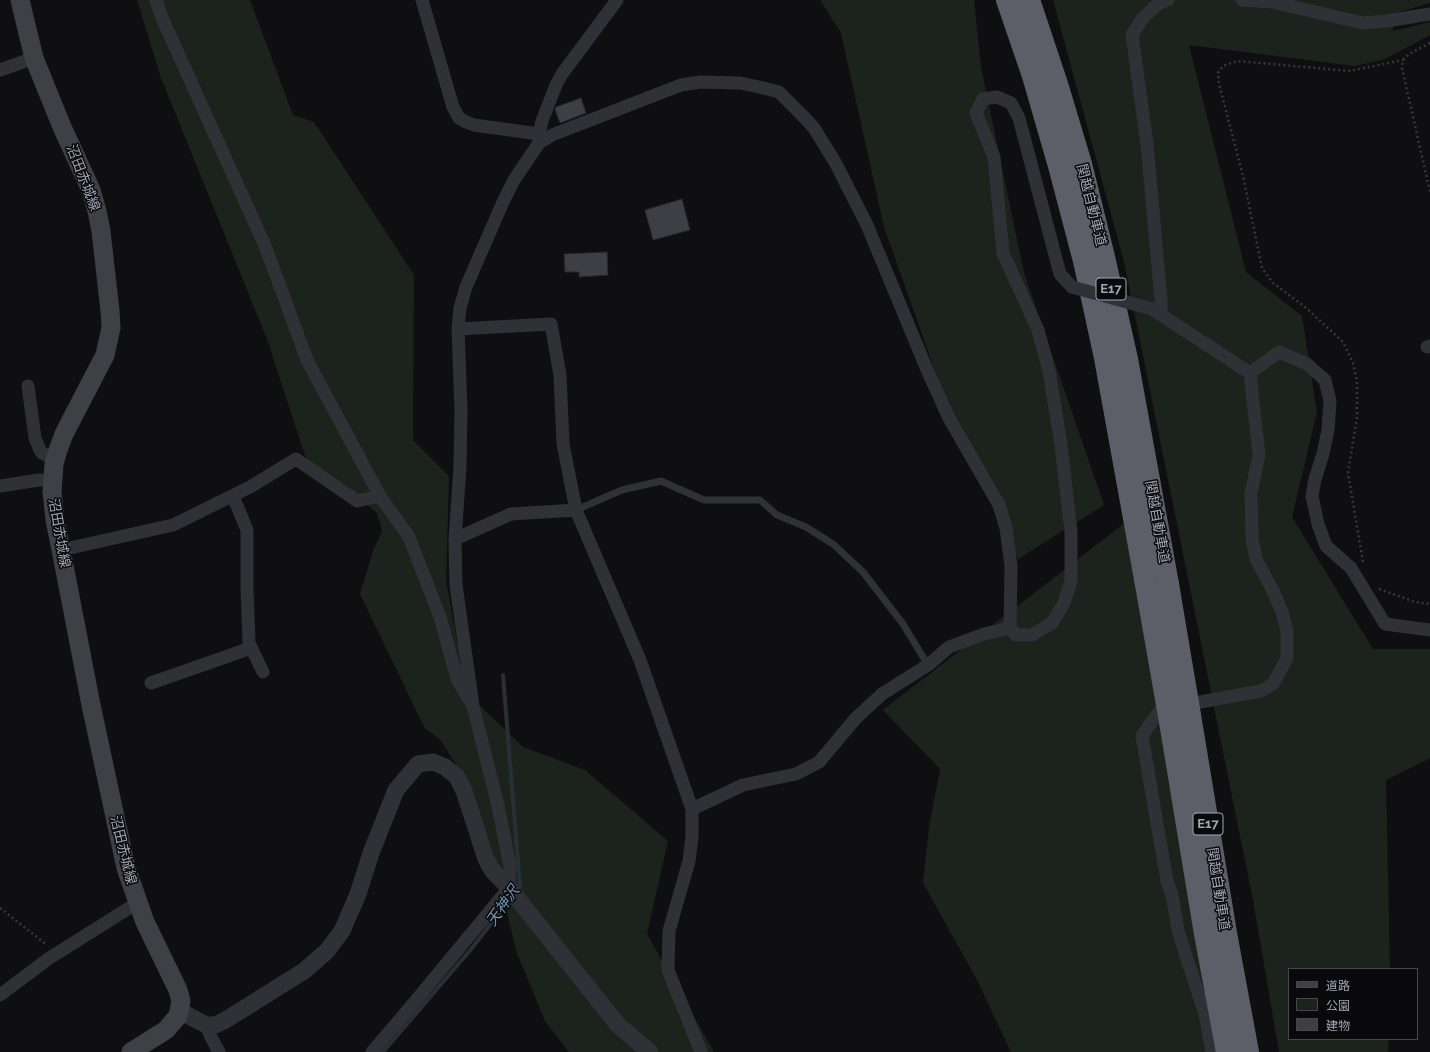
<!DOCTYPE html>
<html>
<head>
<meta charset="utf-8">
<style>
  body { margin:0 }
  #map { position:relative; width:1430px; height:1052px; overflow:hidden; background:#0f0f11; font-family:Raleway,"Noto Sans JP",sans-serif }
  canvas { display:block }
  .legend { position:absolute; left:1288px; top:968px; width:130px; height:72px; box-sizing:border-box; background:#0a0a0c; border:1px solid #46484e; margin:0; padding:5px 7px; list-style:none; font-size:12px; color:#a0a6b2 }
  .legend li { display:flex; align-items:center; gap:8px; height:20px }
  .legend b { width:20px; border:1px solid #46484e }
</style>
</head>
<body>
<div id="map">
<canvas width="1430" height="1052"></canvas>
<ul class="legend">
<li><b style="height:5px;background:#3e4046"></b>道路</li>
<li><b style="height:11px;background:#1c231c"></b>公園</li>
<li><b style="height:11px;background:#3e3f44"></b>建物</li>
</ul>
</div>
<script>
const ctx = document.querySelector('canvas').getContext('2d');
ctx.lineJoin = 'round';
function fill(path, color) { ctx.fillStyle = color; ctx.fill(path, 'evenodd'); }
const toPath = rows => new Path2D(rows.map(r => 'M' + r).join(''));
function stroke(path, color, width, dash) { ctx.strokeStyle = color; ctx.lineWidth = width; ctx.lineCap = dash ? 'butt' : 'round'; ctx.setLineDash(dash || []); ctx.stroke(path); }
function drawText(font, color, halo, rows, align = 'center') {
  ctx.font = font + ' Raleway,"Noto Sans JP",sans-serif'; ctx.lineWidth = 3; ctx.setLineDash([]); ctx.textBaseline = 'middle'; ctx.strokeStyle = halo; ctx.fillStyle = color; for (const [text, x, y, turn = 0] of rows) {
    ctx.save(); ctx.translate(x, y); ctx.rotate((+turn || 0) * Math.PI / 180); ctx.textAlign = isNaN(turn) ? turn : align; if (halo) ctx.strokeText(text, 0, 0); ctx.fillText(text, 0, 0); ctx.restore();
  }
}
fill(toPath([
  [137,0,250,0,293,115,314,122,414,275,413,440,449,476,446,580,466,692,523,747,585,770,668,841,647,934,714,1052,569,1052,545,1021,516,951,494,856,468,784,440,739,425,729,360,594,373,551,382,531,377,513,345,487,310,471,267,339,161,78],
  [820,0,974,0,981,67,1024,273,1104,505,1018,559,951,416,884,227,841,33],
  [1053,0,1430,0,1430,3,1392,14,1393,31,1430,22,1430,35,1385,59,1355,66,1189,45,1246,272,1302,316,1317,412,1292,517,1373,649,1430,649,1430,758,1386,780,1390,969,1289,969,1289,1039,1389,1039,1388,1052,1279,1052,1253,900,1124,262],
  [1126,522,1232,1052,1011,1052,976,978,923,883,929,827,940,769,883,710]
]), '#1c231c');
stroke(toPath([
  [503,675,520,887,516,891],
  [383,1052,472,948,511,898]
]), '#283036', 4);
const building = toPath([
  [581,98,586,113,560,123,555,110,556,107,581,98],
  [682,199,690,230,653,240,645,210,682,199],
  [607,252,608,275,579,277,579,272,565,272,564,254,607,252]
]);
fill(building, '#3e3f44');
stroke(building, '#29292d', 1);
stroke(toPath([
  [1430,43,1409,54,1403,60,1402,68,1430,192],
  [1363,562,1348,473,1357,417,1357,381,1353,363,1343,342,1305,307,1273,283,1262,268,1243,176,1219,84,1218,73,1223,66,1237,61,1350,71,1403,60],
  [1379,589,1415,602,1430,604],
  [0,908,47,945]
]), '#36383d', 2.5, [2, 3]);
stroke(toPath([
  [576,510,622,490,661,481,704,500,760,500,777,515,806,527,833,544,863,572,903,624,928,665]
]), '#303136', 7);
stroke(toPath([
  [156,0,163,20,266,248,307,360,380,496,409,537,440,617,457,679,470,701],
  [422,0,453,107,459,118,466,122,474,125,539,134],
  [1242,0,1272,2,1363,23,1387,21,1430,14],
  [0,70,34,58],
  [539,141,539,134,542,121,556,85,562,74,617,0],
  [1152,309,1250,373,1259,455,1251,493,1252,538,1256,559,1273,591,1282,612,1287,631,1287,658,1273,684,1261,691,1161,709,1142,736,1167,881,1172,895,1178,931,1205,1014,1212,1052],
  [1161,314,1161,300,1147,144,1132,35,1142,19,1159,3,1168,0],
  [458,329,551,324,560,375,563,444,576,510,640,660,692,809,692,837,689,861,669,931,668,970,701,1052],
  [1427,347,1430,346],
  [1250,373,1279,352,1307,364,1325,380,1330,401,1328,430,1323,454,1315,479,1312,496,1318,524,1326,546,1351,568,1385,624,1430,630],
  [28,386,35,438,40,450,42,453,55,459],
  [0,486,39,480,52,480],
  [233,496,247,530,247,587,249,643,263,672],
  [455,539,511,514,576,510],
  [61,550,173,525,250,487,296,459,357,501,380,496],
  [151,683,251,648],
  [692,809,743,785,796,774,819,762,856,718,882,694,928,665,949,647,984,634,1010,628],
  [0,995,48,959,137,903],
  [206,1025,211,1037,219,1052],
  [372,1052,413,1004,509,888,510,866,498,806,473,706,456,585,455,539,460,467,461,410,458,329,460,308,466,287,503,202,514,180,539,143,552,135,681,85,700,82,740,83,759,87,779,92,803,116,814,128,835,162,867,225,928,372,949,418,999,505,1006,528,1011,566,1010,628,1016,635,1032,635,1052,623,1064,603,1071,581,1071,532,1061,445,1049,371,1038,330,1003,253,994,157,976,113,983,99,997,97,1011,103,1019,118,1060,274,1072,287]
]), '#303136', 13);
stroke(toPath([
  [180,1011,206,1025,215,1025,224,1021,304,971,327,951,342,931,358,894,371,853,396,790,418,764,433,762,445,767,457,777,464,791,486,859,492,870,509,888,618,1025,650,1052]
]), '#303136', 17);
stroke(toPath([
  [20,0,34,58,62,127,91,190,97,211,101,231,110,311,111,328,105,355,64,434,58,450,54,464,52,492,55,520,63,560,91,705,126,868,145,922,178,990,181,1001,178,1016,166,1030,131,1052]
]), '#3e4046', 19);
stroke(toPath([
  [1007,0,1033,76,1059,166,1084,261,1105,358,1145,579],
  [1029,0,1057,84,1081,164,1104,257,1127,359,1168,584],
  [1190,715,1226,933,1248,1052],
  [1169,716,1205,934,1227,1052]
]), '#5c5f67', 22);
stroke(toPath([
  [1072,287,1152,309]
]), '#303136', 13);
stroke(toPath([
  [1145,579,1169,716],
  [1168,584,1190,715]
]), '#5c5f67', 22);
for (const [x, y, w] of [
  [1111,289,30],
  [1208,824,30]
]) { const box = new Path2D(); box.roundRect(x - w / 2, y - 11, w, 22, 3); ctx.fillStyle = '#0a0a0c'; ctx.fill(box); stroke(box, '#a0a6b2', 1); }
drawText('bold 13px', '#a0a6b2', null, [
  ["E17",1111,289],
  ["E17",1208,824]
]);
drawText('14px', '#a0a6b2', '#0a0a0c', [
  ["沼田赤城線",83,178,69],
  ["関越自動車道",1091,205,76],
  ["関越自動車道",1157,522,80],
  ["沼田赤城線",59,533,80],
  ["沼田赤城線",123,850,76],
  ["関越自動車道",1218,889,81]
]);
drawText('italic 15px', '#7496b0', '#0a0a0c', [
  ["天神沢",503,906,-55]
]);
</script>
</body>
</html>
